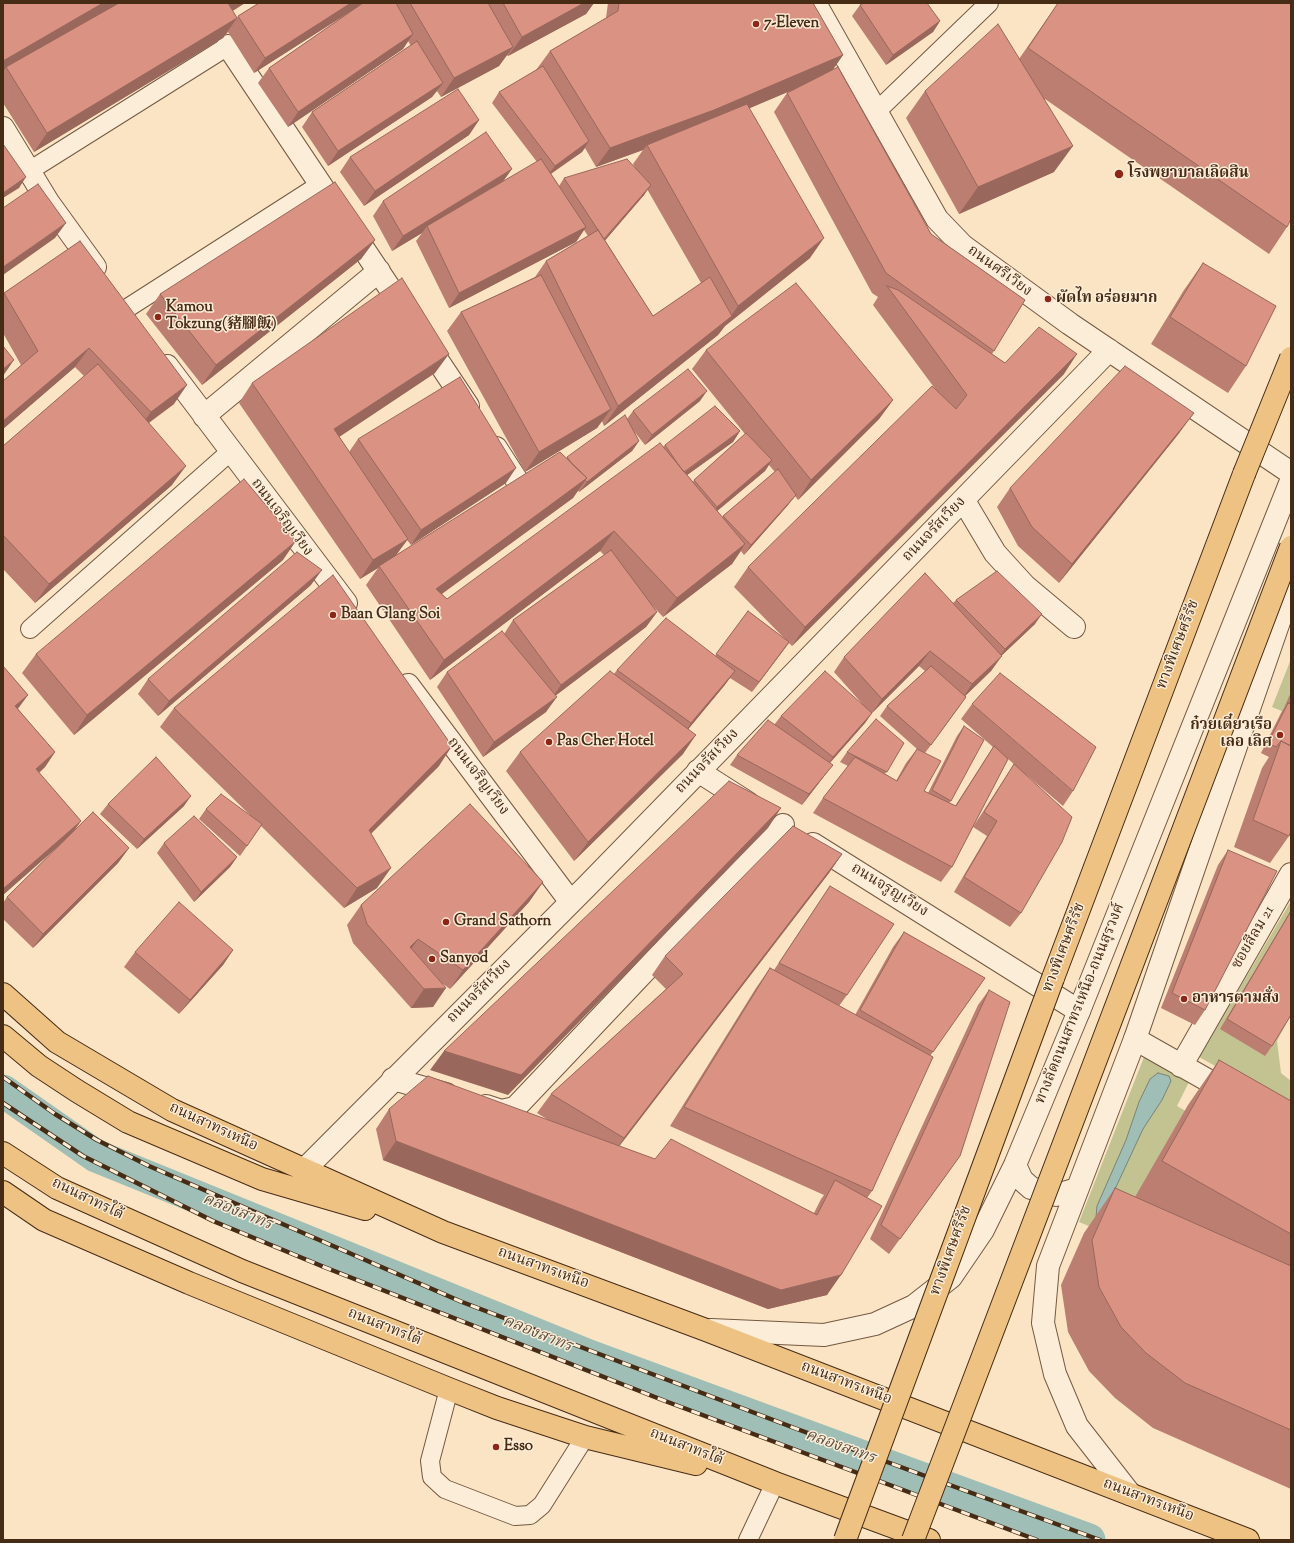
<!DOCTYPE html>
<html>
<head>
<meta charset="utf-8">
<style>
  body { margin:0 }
  #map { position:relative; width:1294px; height:1543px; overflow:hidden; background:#fbe4c4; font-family:"Sorts Mill Goudy",serif }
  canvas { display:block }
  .frame { position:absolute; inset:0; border:4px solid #462b15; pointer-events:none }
</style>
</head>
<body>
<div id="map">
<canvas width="1294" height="1543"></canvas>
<div class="frame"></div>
</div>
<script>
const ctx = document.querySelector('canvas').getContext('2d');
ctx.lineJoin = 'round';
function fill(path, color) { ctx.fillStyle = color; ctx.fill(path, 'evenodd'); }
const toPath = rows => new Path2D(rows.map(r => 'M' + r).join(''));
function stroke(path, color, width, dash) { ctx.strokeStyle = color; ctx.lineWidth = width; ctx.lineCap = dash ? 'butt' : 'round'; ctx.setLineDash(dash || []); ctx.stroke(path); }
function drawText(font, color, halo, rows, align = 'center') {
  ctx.font = font + ' "Sorts Mill Goudy","Noto Serif SC","Noto Serif Thai",serif'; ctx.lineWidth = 3; ctx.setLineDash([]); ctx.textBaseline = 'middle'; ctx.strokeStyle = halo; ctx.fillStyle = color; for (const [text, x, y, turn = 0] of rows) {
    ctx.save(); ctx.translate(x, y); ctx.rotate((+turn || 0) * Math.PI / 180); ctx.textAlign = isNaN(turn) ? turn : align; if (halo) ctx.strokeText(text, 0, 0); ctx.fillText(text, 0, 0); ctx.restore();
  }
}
fill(toPath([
  [1291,659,1291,715,1272,707],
  [1291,901,1291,1014,1277,1041,1281,1073,1291,1081,1291,1108,1199,1057],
  [1144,1057,1190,1080,1177,1106,1291,1172,1106,1233,1079,1222]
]), '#c2c391');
const water = toPath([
  [1158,1073,1169,1076,1171,1081,1162,1100,1143,1129,1102,1217,1096,1217,1097,1206,1126,1140,1139,1102,1150,1079,1158,1073]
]);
fill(water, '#9fbeb6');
stroke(water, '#7b8376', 1);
stroke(toPath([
  [3,1091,96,1156,589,1356,1089,1540]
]), '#9fbeb6', 33);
const service = toPath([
  [877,111,989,3],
  [29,171,228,46],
  [126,309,321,184],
  [30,629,231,451],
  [449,1389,430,1461,432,1477,445,1489,515,1516,530,1515,542,1505,585,1437],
  [748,1540,775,1483]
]);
const minor = toPath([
  [228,46,405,311],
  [3,128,48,202,95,267],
  [424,340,468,406],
  [167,366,346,603],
  [204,416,379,271],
  [496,448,516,479],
  [964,501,995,553,1025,586,1074,627],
  [408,685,570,901],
  [698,771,748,803],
  [813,844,1079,1011],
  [1135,1039,1232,1094],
  [1181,1066,1291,874],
  [393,1079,446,1094],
  [486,1106,501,1111,515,1108,783,825]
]);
const tertiary = toPath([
  [815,3,937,219,963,246,1070,324,1291,473],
  [1015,1165,1022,1180,1031,1188,1056,1195,1077,1189],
  [304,1170,588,885,1109,350],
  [711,1330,824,1335,875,1324,914,1306,951,1277,983,1230,1015,1165,1079,1011,1291,481],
  [1130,1494,1077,1426,1055,1374,1043,1323,1048,1266,1135,1039,1291,587]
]);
const primary = toPath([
  [3,994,57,1042,172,1110,443,1232,706,1330,1248,1540],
  [3,1036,39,1066,77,1091,128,1122,262,1179,365,1209],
  [3,1153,57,1188,242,1271,775,1483,929,1540],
  [3,1192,44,1220,189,1283,449,1389,497,1408,585,1437,696,1464]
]);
const motorway = toPath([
  [1053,978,1244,474]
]);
stroke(service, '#735941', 20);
stroke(minor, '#735941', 24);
stroke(tertiary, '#735941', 24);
stroke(primary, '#462b15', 24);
stroke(motorway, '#462b15', 24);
stroke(service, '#fcedd9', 18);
stroke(minor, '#fcedd9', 22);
stroke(tertiary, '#fcedd9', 22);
stroke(primary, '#eec282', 22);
stroke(motorway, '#eec282', 22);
const rail = toPath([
  [3,1077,55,1114,97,1140,149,1166,462,1302,797,1429,1100,1540],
  [3,1103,83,1156,213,1221,324,1267,665,1401,1037,1540]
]);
stroke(rail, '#462b15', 4.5);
stroke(rail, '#fcedd9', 3, [9]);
const motorwayBridge = toPath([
  [1244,474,1291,358],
  [845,1540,1053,978],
  [913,1540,1291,547]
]);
stroke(motorwayBridge, '#462b15', 24, []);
stroke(motorwayBridge, '#eec282', 22);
fill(toPath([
  [3,3,245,3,232,11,237,18,238,16,259,3,594,3,586,14,508,56,507,55,499,66,441,97,437,91,432,97,328,166,302,127,312,112,411,46,408,41,403,49,288,127,258,83,269,68,360,5,254,73,228,32,223,38,34,152,3,103],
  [608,3,813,3,843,55,833,69,931,234,1025,300,992,354,1005,363,1064,374,792,646,789,643,752,692,730,678,724,686,688,729,683,754,574,861,506,771,520,752,614,674,617,670,715,656,748,611,785,639,734,587,748,567,936,390,873,305,878,297,872,293,774,112,787,93,790,91,749,108,810,258,725,326,718,335,604,426,602,421,597,428,525,472,447,331,461,312,535,277,546,261,588,236,584,230,576,242,449,308,416,241,422,233,392,251,373,216,383,201,503,182,537,162,492,103,499,92,536,70,550,51,606,18],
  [585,148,596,167,643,150,633,164,635,168,564,178,559,186,551,174,582,152],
  [647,189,701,283,653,316,605,240,644,195],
  [1058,3,1291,3,1287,227,1269,254,1045,99,1054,172,959,214,906,118,925,91,1019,59],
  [860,5,940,21,933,32,886,65,852,16],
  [479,120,469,135,364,206,340,172,350,157],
  [375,240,361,259,202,385,146,314,160,294],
  [80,241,174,404,149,423,172,485,35,603,3,569,3,446,84,376,75,367,3,429,3,381,21,365,3,333,3,295,4,293],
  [1203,263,1246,366,1228,393,1151,344,1184,290],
  [706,350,893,400,879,419,798,500,795,496,788,505,744,555,741,551,732,564,663,617,651,604,657,612,646,627,555,696,546,712,483,757,437,687,447,672,504,634,513,620,604,555,600,551,430,680,366,585,378,568,360,579,239,403,252,383,435,373,339,437,349,452,358,439,506,483,411,545,407,540,396,555,566,458,627,419,633,411,700,401,645,445,633,430,639,441,632,451,579,492,578,490,573,498,442,594,447,599,663,447,665,445,740,431,733,442,687,475,693,482,694,480,745,434,692,369],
  [769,465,775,472,722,517,717,511,765,471],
  [1180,432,1059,583,1018,546,997,507,1010,488],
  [283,560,74,735,22,673,36,654],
  [311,585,158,716,138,694,148,679],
  [956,600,1035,624,1001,656,991,671,965,696,966,697,959,707,925,753,924,791,928,793,957,736,964,726,951,801,949,803,955,806,984,761,993,747,961,719,972,704,1073,791,1063,806,1024,773,1021,913,1010,927,954,892,987,836,973,827,1014,764,1008,759,952,867,941,882,813,813,823,798,848,766,840,762,847,752,904,743,885,774,896,781,906,763,917,749,880,716,887,706,925,671,919,666,872,713,865,723,830,763,833,765,825,775,802,805,730,765,737,755,774,725,781,716,865,707,834,672,844,657,953,603],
  [3,666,28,695,18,709,55,752,45,767,39,773,81,821,73,832,93,812,129,848,118,863,33,948,3,919,3,903,7,897,62,843,3,895],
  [1291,692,1291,831,1289,836,1270,863,1234,847,1262,768,1269,757,1261,753,1281,713,1284,708],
  [174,708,439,766,371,834,377,888,344,908,261,826,240,856,199,819,206,809,250,815,160,727],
  [108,804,184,806,137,849,100,814],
  [164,843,237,857,230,867,194,902,157,853],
  [1228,850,1205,1010,1195,1025,1161,1008,1218,865],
  [842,854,829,873,619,1146,655,1159,814,1213,821,1199,824,1195,670,1126,756,988,770,968,774,970,830,886,847,995,839,1006,855,1015,893,947,904,932,985,978,930,1056,872,1191,867,1198,827,1295,768,1309,383,1160,376,1129,389,1109,550,1121,537,1113,551,1094,666,989,652,975,665,956],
  [543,882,529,902,450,989,443,984,433,1007,411,1008,353,943,347,925,361,905],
  [1291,910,1291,1015,1272,1046,1265,1056,1220,1029],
  [233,950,223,965,179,1014,124,967,135,952],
  [989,990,950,1170,889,1254,870,1239,978,1005],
  [1219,1060,1291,1101,1291,1489,1153,1428,1115,1398,1089,1371,1068,1332,1061,1285,1084,1233,1115,1188,1135,1197,1188,1105]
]), '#bb7e71');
fill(toPath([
  [103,3,122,3,6,67,3,72,3,61],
  [230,3,245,3,220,19],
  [351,3,364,3,254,73,265,58],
  [584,3,594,3,586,14,508,56,522,37],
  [237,18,223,38,34,152,47,133],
  [940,21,933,32,886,65,893,55],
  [413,34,403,49,288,127,298,112],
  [513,47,499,66,441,97,454,78],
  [843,55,830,74,701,129,647,145,643,150,596,167,610,148],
  [443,83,432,97,328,166,338,151],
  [479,120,469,135,364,206,375,191],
  [589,141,582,152,547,176,555,166],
  [1073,146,1054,172,959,214,978,187],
  [512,169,502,183,427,226,422,233,392,251,403,236],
  [26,177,19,188,3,198,3,193],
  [651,185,644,195,597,250,604,240],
  [66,223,55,238,3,275,3,267],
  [586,227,576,242,449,308,459,293],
  [824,238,810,258,725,326,718,335,604,426,618,406,731,316,738,306],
  [375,240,361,259,202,385,216,365],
  [89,348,75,367,3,429,3,421],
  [449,354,435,373,321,449,334,429],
  [1077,354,1064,374,792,646,805,627],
  [14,360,3,376,3,369],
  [187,385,174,404,137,431,151,412],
  [707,391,700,401,645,445,652,435],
  [893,400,879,419,798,500,811,480],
  [611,409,597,428,525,472,539,452],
  [1194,413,1180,432,1059,583,1072,564],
  [740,431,733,442,676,483,684,473],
  [639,441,632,451,579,492,587,482],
  [772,460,765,471,710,517,717,507],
  [186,466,172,485,35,603,49,584],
  [516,468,506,483,411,545,421,530],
  [587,478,573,498,422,608,436,589],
  [796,495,788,505,744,555,751,545],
  [614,531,600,551,430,680,444,660],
  [408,539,394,558,379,566,378,568,360,579,373,560],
  [296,541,283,560,74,735,87,715],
  [745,544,732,564,663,617,677,598],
  [322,570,311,585,158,716,169,701],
  [657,612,646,627,551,699,561,685],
  [1042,614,1035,624,998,659,1005,649],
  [789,642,782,652,752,692,759,682],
  [930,651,919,666,872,713,865,723,826,767,833,757,871,714,882,699],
  [1002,656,991,671,962,699,972,684],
  [735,671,724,686,681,738,691,723],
  [28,695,17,709,15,706],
  [557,697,546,712,483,757,494,742],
  [696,735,683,754,574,861,588,842],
  [452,746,439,766,355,849,369,830],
  [55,752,45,767,25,784,36,769],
  [833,765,825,775,802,805,809,794],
  [191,796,184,806,137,849,144,839],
  [781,808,768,828,508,1095,430,1070,444,1051],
  [81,821,70,836,3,895,3,889],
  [129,848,118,863,33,948,43,934],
  [842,854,829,873,611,1157,624,1138],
  [237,857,230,867,194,902,201,892],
  [391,868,377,888,344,908,357,888],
  [543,882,529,902,450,989,463,970],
  [418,939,405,958,410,947],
  [233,950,223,965,179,1014,190,1000],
  [446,988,433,1007,411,1008,424,989],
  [396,1141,841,1275,827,1295,768,1309,383,1160]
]), '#99675c');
const building = toPath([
  [3,3,103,3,3,61,3,3],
  [119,3,228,3,237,18,47,133,6,67,119,3],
  [259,3,351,3,265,58,238,16,259,3],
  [363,3,396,3,413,34,298,112,269,68,363,3],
  [410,3,488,3,513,47,454,78,410,3],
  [503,3,584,3,522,37,503,3],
  [619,3,813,3,843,55,714,110,610,148,550,51,618,11,619,3],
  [864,3,927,3,940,21,893,55,860,5,864,3],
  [1058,3,1291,3,1291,219,1287,227,1028,48,1058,3],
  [998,24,1073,146,978,187,925,91,998,24],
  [417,41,443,83,338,151,312,112,417,41],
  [543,66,589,141,555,166,499,92,543,66],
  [838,67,931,234,1025,300,994,351,886,273,787,93,838,67],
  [458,89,479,120,375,191,350,157,458,89],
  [747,104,824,238,738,306,647,145,747,104],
  [486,132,512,169,403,236,383,201,486,132],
  [3,144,26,177,3,193,3,144],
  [541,159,586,227,459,293,427,226,541,159],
  [627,159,651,185,604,239,598,230,564,178,627,159],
  [335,182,375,240,216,365,160,294,335,182],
  [38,184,66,223,3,267,3,208,38,184],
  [598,230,653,316,710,277,732,316,618,406,546,261,598,230],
  [80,241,187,385,151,412,89,348,3,421,3,381,38,351,4,293,80,241],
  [1203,263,1276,306,1246,366,1170,317,1203,263],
  [541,275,611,409,539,452,461,312,541,275],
  [402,278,449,354,334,429,408,539,373,560,252,383,402,278],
  [796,283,893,400,811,480,706,350,796,283],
  [887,286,898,290,1005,363,1039,327,1077,354,805,627,748,567,932,386,956,409,967,395,887,286],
  [3,346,14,360,3,369,3,346],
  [98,364,186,466,49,584,3,535,3,446,98,364],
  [1125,366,1194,413,1072,564,1032,527,1010,488,1125,366],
  [688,369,707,391,652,435,633,411,688,369],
  [460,377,516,468,421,530,358,439,460,377],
  [715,406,740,431,684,472,680,467,665,445,715,406],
  [625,415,639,441,587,482,585,480,587,478,573,465,567,457,625,415],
  [746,433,772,460,717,507,694,480,746,433],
  [660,443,745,544,677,598,614,531,444,660,379,566,560,452,587,478,436,589,447,599,660,443],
  [778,469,796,495,751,545,723,516,778,469],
  [244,479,296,541,87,715,36,654,244,479],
  [611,550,657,612,561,685,513,620,611,550],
  [297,552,322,570,169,701,148,679,297,552],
  [997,571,1042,614,1005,649,956,600,997,571],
  [925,573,1002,656,972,684,930,651,882,699,844,657,925,573],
  [333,575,452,746,369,830,391,868,357,888,174,708,333,575],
  [748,611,789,642,759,682,716,654,748,611],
  [666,618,735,671,691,723,617,670,666,618],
  [502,631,557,697,494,742,447,672,502,631],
  [3,666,28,695,15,706,55,752,36,769,81,821,3,889,3,666],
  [931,666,966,697,931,745,887,706,931,666],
  [610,671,696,735,588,842,520,752,610,671],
  [825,671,872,713,833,757,781,716,825,671],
  [1000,673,1096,747,1073,791,972,704,1000,673],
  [1288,703,1291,704,1291,746,1281,741,1276,747,1268,743,1288,703],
  [876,719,904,743,887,772,847,752,876,719],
  [768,720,833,765,809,794,737,755,768,720],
  [964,726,984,740,951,801,932,790,964,726],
  [1281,741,1291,746,1291,831,1289,836,1253,820,1281,741],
  [994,746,1008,759,952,867,823,798,855,757,897,781,917,749,941,761,924,791,956,806,994,746],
  [156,757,191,796,144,839,108,804,156,757],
  [1014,764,1072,817,1062,842,1021,913,964,877,997,821,984,812,1014,764],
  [729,781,781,808,521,1075,444,1051,729,781],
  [221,794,262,824,247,846,206,809,221,794],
  [470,804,543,882,463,970,418,939,410,947,446,988,424,989,367,924,361,905,470,804],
  [93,812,129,848,43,934,7,897,93,812],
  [194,816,237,857,201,892,164,843,194,816],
  [793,826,842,854,624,1138,551,1094,683,974,665,956,793,826],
  [1228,850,1277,871,1205,1010,1172,993,1228,850],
  [830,886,894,924,847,995,779,963,830,886],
  [179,902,233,950,190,1000,135,952,179,902],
  [1291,911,1291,1015,1272,1046,1227,1019,1291,911],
  [904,932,985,978,933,1052,860,1010,904,932],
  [770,968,933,1057,872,1191,684,1107,770,968],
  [989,990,1010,1002,960,1156,900,1239,881,1225,989,990],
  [1219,1060,1291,1101,1291,1234,1162,1161,1219,1060],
  [428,1076,655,1159,671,1139,817,1215,835,1180,882,1206,841,1275,781,1290,396,1141,389,1109,428,1076],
  [1115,1188,1291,1266,1291,1430,1185,1383,1146,1353,1121,1327,1099,1287,1092,1240,1115,1188]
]);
fill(building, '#da9383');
stroke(building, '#99675c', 1);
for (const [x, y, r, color] of [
  [756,24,4,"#8f2418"],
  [1119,174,5,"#8f2418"],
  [1048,299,4,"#8f2418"],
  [158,317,4,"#8f2418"],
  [333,615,4,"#8f2418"],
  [1280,735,4,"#8f2418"],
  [549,742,4,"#8f2418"],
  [446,922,4,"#8f2418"],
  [432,959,4,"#8f2418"],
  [1184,999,4,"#8f2418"],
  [496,1447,4,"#8f2418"]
]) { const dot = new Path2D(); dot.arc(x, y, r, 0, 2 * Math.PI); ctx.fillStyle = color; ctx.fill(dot); stroke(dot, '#fcedd9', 1.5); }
drawText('bold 15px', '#462b15', '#fcedd9', [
  ["7-Eleven",764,24],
  ["โรงพยาบาลเลิดสิน",1128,174],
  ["ผัดไท อร่อยมาก",1056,299],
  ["Kamou",166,308],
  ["Tokzung(豬腳飯)",166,325],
  ["Baan Glang Soi",341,615],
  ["ก๋วยเตี๋ยวเรือ",1272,726,"right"],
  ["เลอ เลิศ",1272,743,"right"],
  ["Pas Cher Hotel",557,742],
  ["Grand Sathorn",454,922],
  ["Sanyod",440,959],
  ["อาหารตามสั่ง",1192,999],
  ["Esso",504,1447]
], 'left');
drawText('15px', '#462b15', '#fcedd9', [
  ["ถนนศรีเวียง",999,272,36],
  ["ถนนเจริญเวียง",281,518,53],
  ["ถนนจรัสเวียง",935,530,-46],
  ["ทางพิเศษศรีรัช",1179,645,-69],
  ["ถนนจรัสเวียง",708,762,-46],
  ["ถนนเจริญเวียง",477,777,53],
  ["ถนนจรูญเวียง",889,891,32],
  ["ซอยสีลม 21",1254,938,-60],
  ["ทางพิเศษศรีรัช",1065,948,-69],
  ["ถนนจรัสเวียง",480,992,-45],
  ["ทางลัดถนนสาทรเหนือ-ถนนสุรวงศ์",1081,1004,-68],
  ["ถนนสาทรเหนือ",213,1128,25],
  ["ถนนสาทรใต้",87,1200,26],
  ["ทางพิเศษศรีรัช",952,1251,-70],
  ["ถนนสาทรเหนือ",543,1269,20],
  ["ถนนสาทรใต้",384,1328,22],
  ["ถนนสาทรเหนือ",846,1384,21],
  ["ถนนสาทรใต้",686,1448,22],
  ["ถนนสาทรเหนือ",1148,1501,21]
]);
drawText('italic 16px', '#5c503d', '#fcedd9', [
  ["คลองสาทร",237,1213,22],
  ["คลองสาทร",537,1335,22],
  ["คลองสาทร",840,1448,20]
]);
</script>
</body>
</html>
